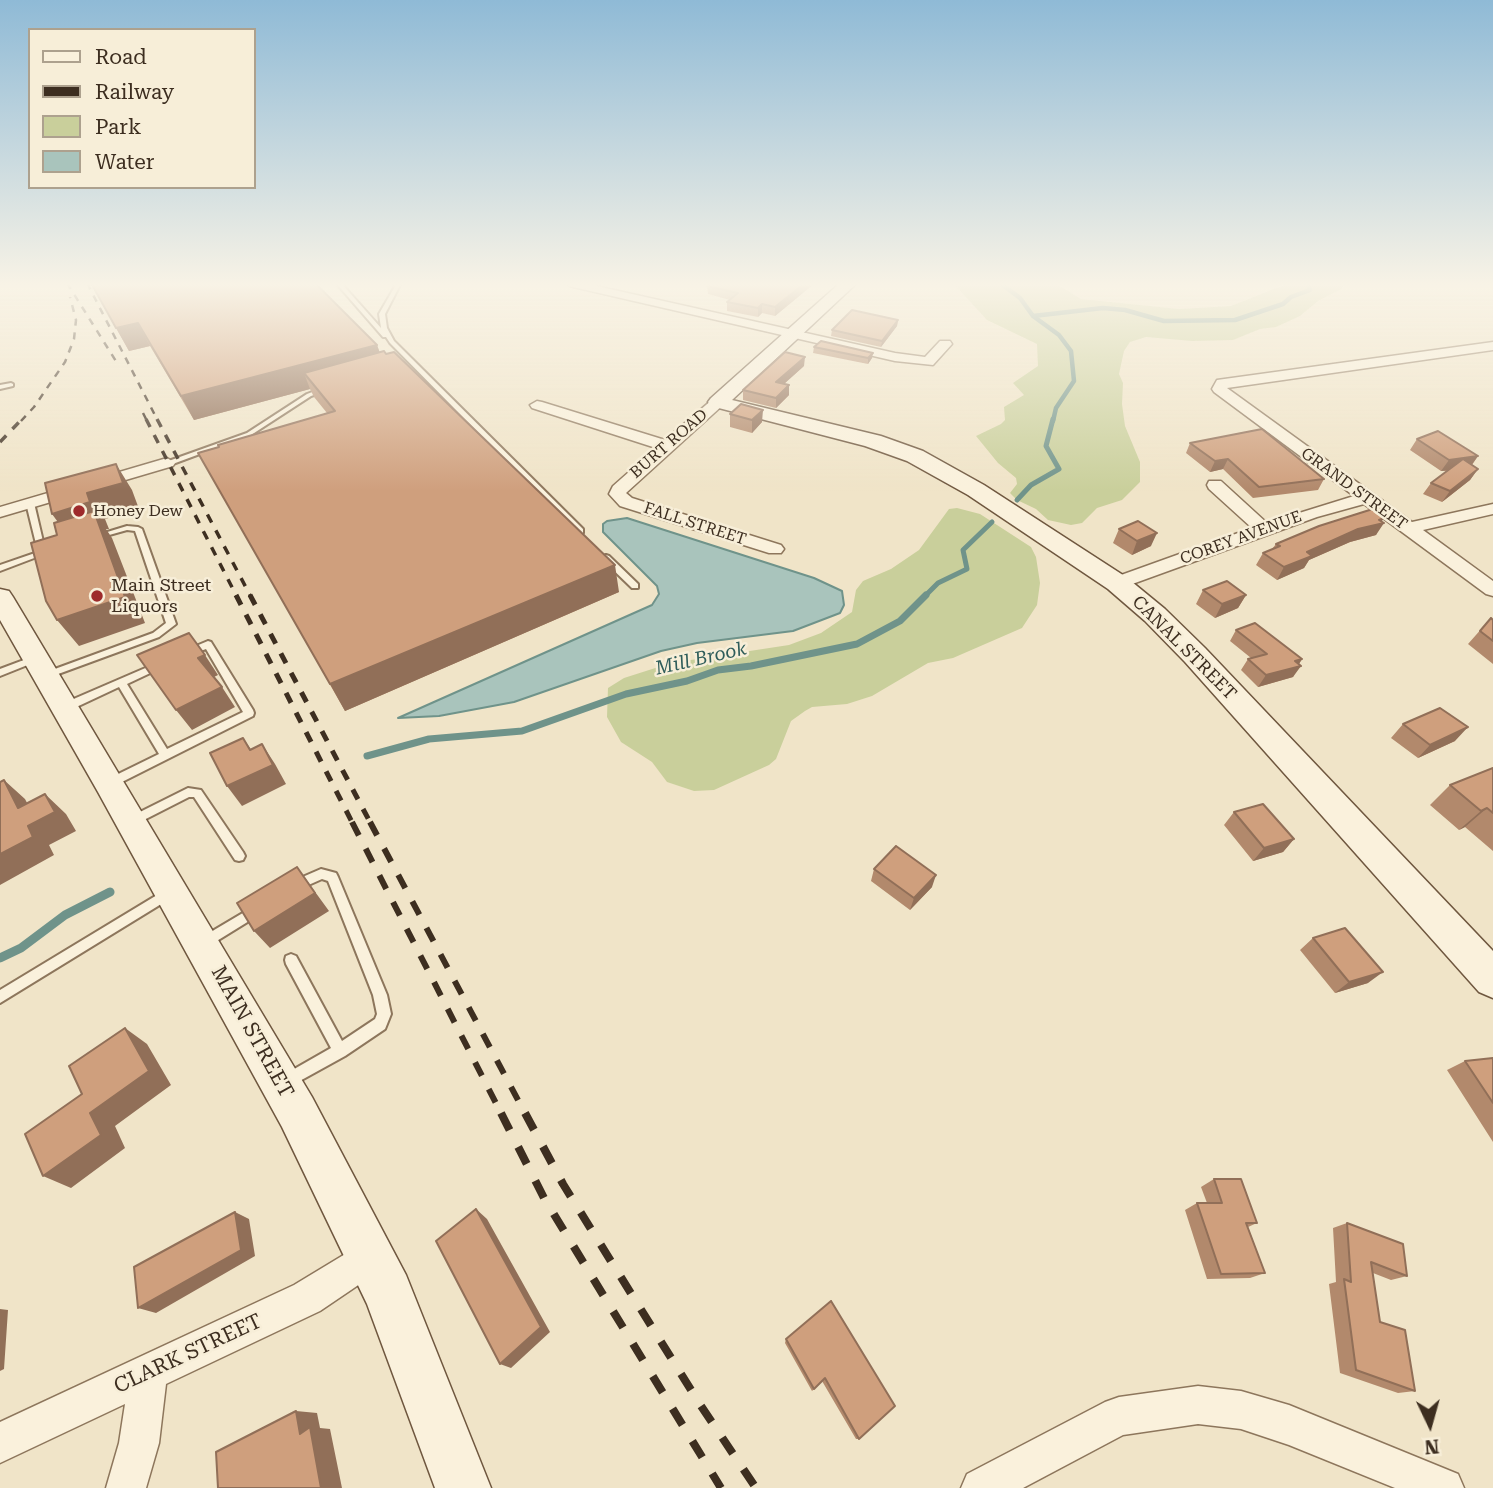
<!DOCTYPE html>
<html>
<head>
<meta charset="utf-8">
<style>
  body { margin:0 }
  #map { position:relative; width:1493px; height:1488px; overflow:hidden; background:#f0e4c8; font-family:"Roboto Serif",serif }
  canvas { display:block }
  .legend { position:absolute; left:28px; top:28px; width:228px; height:161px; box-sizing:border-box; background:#f7eed8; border:2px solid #ada18e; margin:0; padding:9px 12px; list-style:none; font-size:21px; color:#3d2e20 }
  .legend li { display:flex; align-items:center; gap:14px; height:35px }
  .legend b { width:35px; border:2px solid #ada18e }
  .north { position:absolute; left:1395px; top:1390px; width:70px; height:70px; -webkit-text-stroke:5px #f7eed8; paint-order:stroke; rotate:175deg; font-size:19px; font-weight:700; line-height:28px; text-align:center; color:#3d2e20 }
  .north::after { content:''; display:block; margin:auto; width:24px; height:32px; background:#3d2e20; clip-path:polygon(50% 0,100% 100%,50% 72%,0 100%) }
</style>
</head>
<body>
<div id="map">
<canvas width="1493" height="1488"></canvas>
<ul class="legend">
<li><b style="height:9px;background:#faf1dc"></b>Road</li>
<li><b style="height:9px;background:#3d2e20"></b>Railway</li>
<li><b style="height:19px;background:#c9cf9b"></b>Park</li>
<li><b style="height:19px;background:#a9c4bc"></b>Water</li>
</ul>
<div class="north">N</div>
</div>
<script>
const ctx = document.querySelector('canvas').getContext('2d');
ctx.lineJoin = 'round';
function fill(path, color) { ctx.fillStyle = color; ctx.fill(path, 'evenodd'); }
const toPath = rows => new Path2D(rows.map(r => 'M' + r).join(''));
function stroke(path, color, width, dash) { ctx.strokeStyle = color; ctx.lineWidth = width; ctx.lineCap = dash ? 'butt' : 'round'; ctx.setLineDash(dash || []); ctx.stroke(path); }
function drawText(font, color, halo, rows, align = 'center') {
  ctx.font = font + ' "Roboto Serif",serif'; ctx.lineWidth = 5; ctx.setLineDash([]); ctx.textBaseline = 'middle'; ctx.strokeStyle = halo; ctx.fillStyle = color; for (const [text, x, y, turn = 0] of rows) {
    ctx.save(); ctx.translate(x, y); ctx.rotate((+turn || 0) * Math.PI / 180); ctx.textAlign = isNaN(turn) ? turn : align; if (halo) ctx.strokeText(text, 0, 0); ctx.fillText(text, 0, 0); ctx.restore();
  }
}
fill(toPath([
  [953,283,1055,283,1081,299,1179,309,1231,306,1289,283,1346,283,1341,289,1318,301,1300,316,1276,327,1260,329,1233,340,1192,341,1146,337,1130,342,1124,351,1119,374,1123,383,1122,404,1125,426,1140,462,1140,482,1122,500,1097,508,1082,523,1071,525,1048,520,1036,509,1017,500,1010,493,1017,484,1016,478,998,463,976,436,1001,424,1005,420,1004,407,1024,395,1013,383,1038,366,1037,344,987,320],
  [957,508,980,514,1031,547,1036,557,1040,583,1037,605,1022,628,953,658,928,663,872,696,847,704,812,707,805,711,791,721,776,759,769,765,714,790,694,791,667,782,652,762,621,742,607,717,608,688,624,678,671,663,789,645,821,633,852,612,856,590,863,581,891,569,919,550,949,509]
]), '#c9cf9b');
const water = toPath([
  [627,518,814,578,842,591,844,605,840,613,793,631,697,643,661,651,514,702,439,716,398,718,652,605,659,594,657,586,603,532,603,524,607,521,627,518]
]);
fill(water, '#a9c4bc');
stroke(water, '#6f938a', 2);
stroke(toPath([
  [1000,283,1020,298,1033,316,1059,335,1071,351,1074,381,1056,408,1053,421],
  [1033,316,1103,308,1125,310,1164,321,1235,320,1283,304,1291,297,1310,290,1308,283]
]), '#6f938a', 4.5);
stroke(toPath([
  [1017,500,1031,485,1059,469,1046,446,1053,419],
  [924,597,938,583,967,569,963,550,992,522]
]), '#6f938a', 5);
stroke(toPath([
  [367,756,429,739,522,731,626,694,687,681,718,670,751,666,857,644,900,621,926,595]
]), '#6f938a', 7);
stroke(toPath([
  [0,958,21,948,65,915,110,892]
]), '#6f938a', 9);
const lane = toPath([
  [336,283,341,283,381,328,379,314,397,283,401,283,385,314,387,328,394,341,583,529,583,533,577,533,390,343,386,337,383,337,336,283],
  [11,383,13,384,13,386,0,389,0,385,11,383],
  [323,388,326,390,325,391,311,396,251,435,170,465,163,463,247,433,307,394,323,388],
  [27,501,30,501,34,503,45,550,50,552,0,571,0,565,38,552,26,503,27,501],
  [127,526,138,527,142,529,176,624,159,637,50,677,44,677,42,675,44,673,153,633,166,623,135,531,127,530,95,539,91,537,127,526],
  [606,555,609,556,638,584,638,588,632,588,603,560,603,556,606,555],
  [208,641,211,642,253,710,254,713,253,716,114,786,106,786,105,783,106,780,159,754,119,687,70,710,62,710,61,707,62,704,157,663,163,663,165,665,163,667,127,684,167,749,243,712,206,649,187,656,182,653,184,651,208,641],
  [37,655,42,658,40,660,0,676,0,669,37,655],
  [188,788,201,790,243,852,245,856,243,860,239,861,235,860,194,797,189,797,136,824,132,826,128,824,126,821,128,818,188,788],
  [321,869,336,873,338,877,387,995,391,1014,385,1029,345,1056,287,1088,282,1086,280,1081,282,1076,331,1048,286,964,285,960,286,956,291,954,296,956,342,1041,375,1019,377,1014,373,995,328,881,322,879,295,891,291,890,289,886,291,882,321,869],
  [167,889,171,890,173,894,171,898,0,1003,0,990,167,889],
  [258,904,262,905,264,909,262,913,207,947,203,949,199,947,197,943,199,939,258,904]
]);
const street = toPath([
  [568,283,583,283,895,353,925,357,940,341,950,341,952,344,933,365,895,361,573,287,569,286,568,283],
  [1493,342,1493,350,1227,388,1412,522,1493,504,1493,514,1423,530,1493,581,1493,596,1486,594,1364,504,1317,517,1124,587,1117,589,1108,583,1110,579,1252,528,1209,489,1207,485,1209,481,1221,481,1267,523,1354,496,1214,392,1212,389,1217,380,1493,342],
  [718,398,723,399,725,402,723,405,626,493,632,498,781,545,784,549,781,553,769,553,620,506,609,494,613,486,656,448,532,408,530,405,537,401,542,402,665,440,713,399,718,398],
  [167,458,175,463,173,466,0,517,0,507,167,458],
  [370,1239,382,1245,388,1257,382,1269,320,1311,166,1384,159,1443,146,1488,106,1488,119,1443,125,1404,0,1463,0,1422,294,1285,370,1239],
  [1198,1386,1241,1391,1289,1405,1458,1474,1464,1488,1395,1488,1289,1445,1241,1429,1198,1424,1123,1435,1023,1488,961,1488,967,1474,1105,1402,1119,1397,1198,1386]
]);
const secondary = toPath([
  [840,283,857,283,732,400,881,436,923,451,984,485,1126,577,1165,609,1205,648,1493,951,1493,998,1479,992,1185,662,1145,621,1108,589,968,495,907,461,865,446,711,406,708,402,711,398,840,283],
  [0,589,9,591,13,597,312,1097,406,1275,491,1488,435,1488,367,1304,282,1127,98,792,0,620,0,589]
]);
stroke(lane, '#8d765c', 4);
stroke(street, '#8d765c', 3);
stroke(secondary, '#6f573f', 3);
fill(lane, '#faf1dc');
fill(street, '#faf1dc');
fill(secondary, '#faf1dc');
stroke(toPath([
  [67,283,119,366],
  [87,283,158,421],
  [143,413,147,421],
  [21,421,34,407,65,362,74,339,76,320,70,297]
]), '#3d2e20', 2.5, [7, 7]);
stroke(toPath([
  [146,419,237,597],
  [157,419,251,597],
  [0,442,22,419]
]), '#3d2e20', 3.5, [9, 9]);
stroke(toPath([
  [236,595,353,824],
  [250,595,371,824]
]), '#3d2e20', 5, [11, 11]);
stroke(toPath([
  [352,822,502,1115],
  [370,822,526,1115]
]), '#3d2e20', 6, [15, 15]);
stroke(toPath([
  [501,1113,544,1198,721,1488],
  [525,1113,563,1184,701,1406,756,1488]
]), '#3d2e20', 8, [19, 19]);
fill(toPath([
  [91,283,377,345,380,353,619,592,345,711,198,453,327,413,314,397,310,389,194,420,150,346,129,351],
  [815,283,775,316,762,313,758,317,727,311,727,302,730,300,708,294,707,286],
  [898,320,897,326,881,347,831,336,832,330],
  [814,347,872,358,868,364,813,353],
  [804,366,784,384,789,395,776,408,743,400,743,390],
  [730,414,762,422,752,433,730,427],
  [1417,439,1478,456,1472,465,1478,469,1470,480,1442,502,1423,494,1431,483,1448,471,1441,471,1410,450],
  [1190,443,1324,479,1318,490,1253,498,1223,469,1210,472,1186,453],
  [1382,521,1376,535,1350,542,1309,560,1304,568,1277,580,1256,565,1263,553,1272,549,1276,544],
  [1119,529,1151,546,1132,555,1113,543],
  [1203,590,1246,595,1238,608,1215,618,1196,604],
  [1491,618,1493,620,1493,664,1468,644],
  [1236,630,1302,659,1299,664,1293,677,1258,687,1241,670,1248,659,1251,658,1230,641],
  [1403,724,1455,741,1418,758,1391,738],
  [1493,768,1493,851,1465,827,1459,830,1430,805,1450,785],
  [1234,812,1294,839,1283,852,1253,861,1224,825],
  [874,869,932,887,910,910,871,881],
  [1313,938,1368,983,1335,993,1300,950],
  [1493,1058,1493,1142,1447,1070,1465,1061],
  [1214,1179,1257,1223,1248,1227,1265,1273,1250,1278,1207,1279,1185,1210,1197,1203,1207,1203,1201,1187],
  [1347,1223,1407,1276,1391,1280,1373,1273,1380,1322,1415,1391,1398,1393,1340,1373,1329,1284,1336,1282,1333,1228],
  [831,1301,859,1439,856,1439,822,1381,812,1391,785,1343,786,1339]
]), '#b2896c');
fill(toPath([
  [805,283,815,283,775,316,775,307],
  [762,304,762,313,758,317,758,308],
  [898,320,897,326,881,347,882,341],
  [138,323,150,346,129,351,116,328],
  [377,345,385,368,304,373,310,389,194,420,181,396],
  [873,353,872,358,868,364,868,358],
  [805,357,804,366,776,391,776,382],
  [789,385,789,395,776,408,776,398],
  [763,410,762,422,752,433,752,420],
  [1478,456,1470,467,1441,471,1449,460],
  [1228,459,1223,469,1210,472,1215,461],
  [116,464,132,490,139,509,105,519,109,529,106,529,112,538,145,623,79,646,57,620,71,540,52,514,87,493],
  [1478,469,1470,480,1442,502,1450,491],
  [1384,518,1380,524,1384,523,1376,535,1350,542,1309,560,1304,568,1277,580,1284,567,1307,552],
  [1157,533,1151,546,1132,555,1137,541],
  [615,565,619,592,345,711,330,684],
  [1246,595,1238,608,1215,618,1222,604],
  [205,655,218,675,212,678,198,658],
  [1302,659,1297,667,1301,666,1293,677,1258,687,1266,675,1295,661],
  [222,687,235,707,192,730,176,710],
  [1468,727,1455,741,1418,758,1430,745],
  [243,738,257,758,262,744,275,764,286,784,242,806,227,786,250,750],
  [4,780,25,799,37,822,45,794,66,814,76,831,49,845,54,855,0,885,0,854,18,808],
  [1487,808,1465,827,1459,830,1481,811],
  [1294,839,1283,852,1253,861,1264,848],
  [297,867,329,911,270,948,254,931],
  [936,875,932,887,910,910,914,898],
  [1383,972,1368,983,1335,993,1349,982],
  [125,1028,147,1044,171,1085,115,1126,125,1148,71,1188,43,1176,90,1113],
  [476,1209,487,1219,550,1332,511,1368,500,1364],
  [235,1212,249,1219,255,1256,156,1313,138,1308],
  [0,1309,8,1310,4,1369,0,1371],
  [296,1411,317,1413,320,1428,330,1429,342,1488,321,1488,300,1434]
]), '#916f58');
const building = toPath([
  [91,283,315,283,377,345,181,396,138,323,116,328,91,283],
  [712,283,805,283,775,307,762,304,758,308,727,302,738,293,707,286,712,283],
  [852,310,898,320,882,341,832,330,852,310],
  [821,341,873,353,868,358,814,347,821,341],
  [384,351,386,354,394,352,615,565,330,684,198,453,219,447,218,445,335,411,304,373,384,351],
  [785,352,805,357,776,382,789,385,776,398,743,390,785,352],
  [741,404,763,410,752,420,730,414,741,404],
  [1262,429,1324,479,1259,487,1228,459,1215,461,1190,443,1262,429],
  [1438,431,1478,456,1449,460,1417,439,1438,431],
  [1463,459,1478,469,1450,491,1431,483,1463,459],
  [116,464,123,483,87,493,90,502,52,514,45,483,116,464],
  [1379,507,1384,518,1379,520,1384,523,1358,529,1307,552,1312,556,1284,567,1263,553,1280,546,1276,544,1319,526,1379,507],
  [94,511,125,597,57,620,46,601,31,543,57,535,54,523,94,511],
  [1138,521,1157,533,1137,541,1119,529,1138,521],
  [1227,581,1246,595,1222,604,1203,590,1227,581],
  [1491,618,1493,620,1493,641,1480,631,1491,618],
  [1255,623,1302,659,1295,661,1301,666,1266,675,1248,659,1267,654,1236,630,1255,623],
  [189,633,205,655,198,658,222,687,176,710,137,655,189,633],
  [1440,708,1468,727,1430,745,1403,724,1440,708],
  [243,738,250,750,262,744,273,765,227,786,210,753,243,738],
  [1493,768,1493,813,1487,808,1481,811,1450,785,1493,768],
  [4,780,18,808,45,794,55,812,28,826,33,837,0,854,0,782,4,780],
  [1263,804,1294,839,1264,848,1234,812,1263,804],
  [896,846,936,875,914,898,874,869,896,846],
  [297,867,315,893,254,931,237,903,297,867],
  [1345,928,1383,972,1349,982,1313,938,1345,928],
  [125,1028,149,1071,90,1113,101,1135,43,1176,25,1134,82,1094,69,1066,125,1028],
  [1493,1058,1493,1103,1465,1061,1493,1058],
  [1214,1179,1241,1179,1257,1223,1246,1223,1265,1273,1221,1274,1197,1203,1222,1203,1214,1179],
  [476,1209,541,1327,500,1364,436,1241,476,1209],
  [235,1212,241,1250,138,1308,134,1267,235,1212],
  [1347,1223,1403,1244,1407,1276,1371,1262,1380,1322,1405,1330,1415,1391,1356,1370,1344,1279,1351,1282,1347,1223],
  [831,1301,895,1406,859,1439,825,1378,814,1389,786,1339,831,1301],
  [296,1411,300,1434,310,1427,321,1488,218,1488,216,1452,296,1411]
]);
fill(building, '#cf9f7d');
stroke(building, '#916f58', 2);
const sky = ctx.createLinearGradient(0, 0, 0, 491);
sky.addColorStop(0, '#8fbad6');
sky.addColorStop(0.58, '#f8f3e6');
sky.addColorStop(1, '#f8f3e600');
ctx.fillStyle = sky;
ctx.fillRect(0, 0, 1493, 491);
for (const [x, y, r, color] of [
  [79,511,7,"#9e2a2b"],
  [97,596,7,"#9e2a2b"]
]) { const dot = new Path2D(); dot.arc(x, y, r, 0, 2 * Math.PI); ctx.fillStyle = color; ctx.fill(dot); stroke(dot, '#f7eed8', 2.5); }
drawText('16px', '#3d2e20', '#f7eed8', [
  ["BURT ROAD",669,444,-41],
  ["GRAND STREET",1354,489,36],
  ["FALL STREET",695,524,18],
  ["COREY AVENUE",1241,538,-20]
]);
drawText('16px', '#3d2e20', '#f7eed8', [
  ["Honey Dew",93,511]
], 'left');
drawText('18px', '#3d2e20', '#f7eed8', [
  ["Main Street",111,586],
  ["Liquors",111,607]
], 'left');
drawText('18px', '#3d2e20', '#f7eed8', [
  ["CANAL STREET",1184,648,45]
]);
drawText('italic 19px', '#2f5d5a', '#f7eed8', [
  ["Mill Brook",701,659,-13]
]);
drawText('21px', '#3d2e20', '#f7eed8', [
  ["MAIN STREET",252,1032,61],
  ["CLARK STREET",188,1354,-25]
]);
</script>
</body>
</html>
